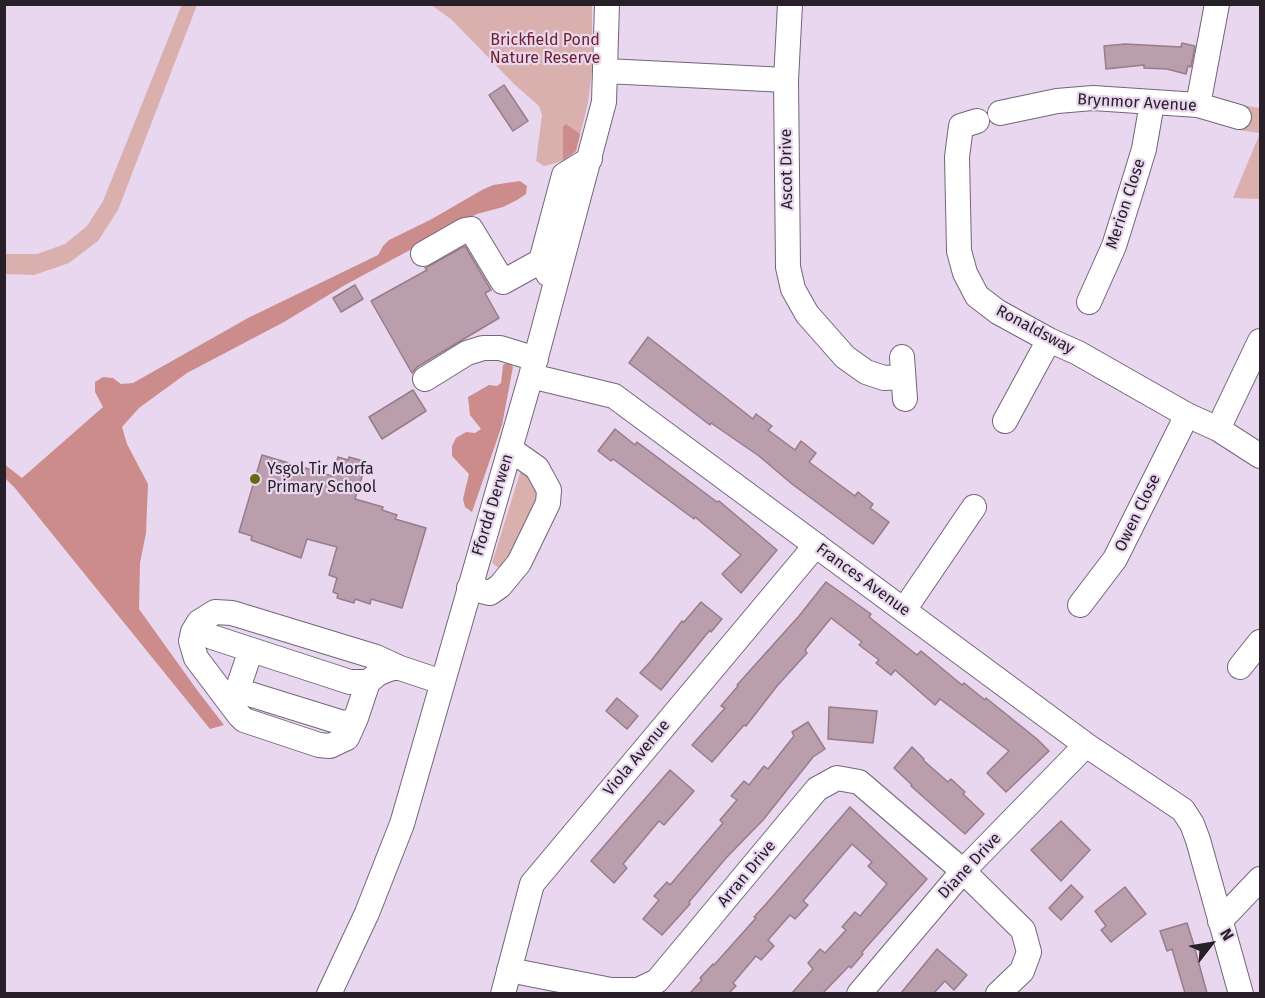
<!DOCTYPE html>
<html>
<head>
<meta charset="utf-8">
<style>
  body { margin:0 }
  #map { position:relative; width:1265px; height:998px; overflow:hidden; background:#e9d7ef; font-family:"Fira Sans",sans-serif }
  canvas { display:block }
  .frame { position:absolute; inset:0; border:6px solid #272029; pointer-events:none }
  .north { position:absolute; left:1181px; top:914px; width:60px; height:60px; -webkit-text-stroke:4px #e9d7ef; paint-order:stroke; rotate:59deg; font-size:16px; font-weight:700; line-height:24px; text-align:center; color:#272029 }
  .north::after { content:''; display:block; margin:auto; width:21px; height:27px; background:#272029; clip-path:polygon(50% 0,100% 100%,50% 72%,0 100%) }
</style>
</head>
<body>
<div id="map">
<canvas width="1265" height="998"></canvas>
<div class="frame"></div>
<div class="north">N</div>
</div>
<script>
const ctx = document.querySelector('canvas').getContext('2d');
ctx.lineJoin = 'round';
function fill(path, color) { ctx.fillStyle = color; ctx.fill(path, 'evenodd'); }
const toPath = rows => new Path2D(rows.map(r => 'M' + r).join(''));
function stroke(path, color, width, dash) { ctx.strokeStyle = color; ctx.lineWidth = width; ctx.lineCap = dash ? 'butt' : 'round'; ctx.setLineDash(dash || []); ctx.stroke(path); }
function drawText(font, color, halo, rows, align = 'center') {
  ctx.font = font + ' "Fira Sans",sans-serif'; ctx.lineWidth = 4.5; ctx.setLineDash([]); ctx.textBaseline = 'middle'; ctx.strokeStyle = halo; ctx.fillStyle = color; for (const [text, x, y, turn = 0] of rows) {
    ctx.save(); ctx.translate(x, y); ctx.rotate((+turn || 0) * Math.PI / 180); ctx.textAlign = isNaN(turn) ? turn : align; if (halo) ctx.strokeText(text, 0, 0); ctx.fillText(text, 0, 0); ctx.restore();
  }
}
fill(toPath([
  [182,4,197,5,118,210,98,241,69,263,34,275,5,274,5,254,37,254,65,244,87,226,103,201],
  [431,5,592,5,592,71,588,103,576,151,567,159,549,165,544,166,536,161,542,115,539,106,514,84,451,19],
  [1242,105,1260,108,1260,199,1233,198,1260,133,1238,130],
  [525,471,540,491,504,572,492,563,520,473]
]), '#dab0af');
fill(toPath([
  [566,124,580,134,576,151,563,160,563,127],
  [520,181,527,186,526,194,517,200,503,207,477,214,345,285,284,322,187,373,139,408,122,427,127,444,148,484,146,533,140,563,139,609,197,690,224,725,210,729,15,488,5,478,4,464,22,478,103,407,95,392,95,382,103,377,113,378,121,384,133,383,248,318,378,255,383,246,389,240,430,220,482,190,493,185],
  [508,362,513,367,502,425,472,512,465,507,463,499,469,474,452,456,452,446,456,438,466,432,475,433,481,429,470,415,468,397,489,385,497,386,501,383,503,365]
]), '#cb8c8b');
const building = toPath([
  [1182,43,1195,46,1191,67,1188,66,1186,74,1167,69,1144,68,1144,65,1106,69,1104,46,1125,44,1181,47,1182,43],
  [504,85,528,121,513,131,489,95,504,85],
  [465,246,491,290,485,293,499,318,417,367,412,373,371,301,427,270,425,268,465,246],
  [355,285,363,299,341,312,333,298,355,285],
  [648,337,753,419,756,414,772,426,768,430,795,450,801,441,816,453,809,462,855,496,858,492,873,504,870,508,889,522,873,544,792,484,759,456,711,423,710,425,629,363,648,337],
  [413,390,426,411,382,439,369,417,413,390],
  [615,429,635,445,637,442,717,502,719,501,777,550,741,593,722,574,741,555,695,517,694,519,613,459,611,461,598,451,615,429],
  [262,455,332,476,338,457,348,460,349,457,363,461,361,466,365,467,355,499,383,507,382,510,397,515,395,519,426,528,402,608,371,599,370,604,355,599,354,603,337,598,338,594,333,592,337,578,329,575,337,547,307,539,301,558,251,540,252,536,239,532,262,455],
  [826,582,871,614,869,617,917,655,921,651,962,685,964,683,985,700,986,698,1037,739,1049,751,1006,792,987,773,1009,751,940,699,935,705,895,670,891,675,876,663,879,660,859,645,862,642,831,618,805,650,807,653,777,686,746,726,744,725,712,762,692,745,725,708,721,706,738,686,737,685,799,616,826,582],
  [701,602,722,619,711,632,710,630,661,690,640,673,651,661,682,621,684,622,701,602],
  [617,698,638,716,627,729,606,711,617,698],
  [829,707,877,711,873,743,828,739,829,707],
  [808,722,825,749,813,757,763,820,726,858,689,902,690,904,662,935,643,919,659,900,654,896,667,882,670,885,723,823,720,820,737,800,731,796,744,781,749,785,764,766,768,769,794,736,792,732,808,722],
  [912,747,924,759,923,760,948,782,951,779,965,792,963,794,984,814,965,834,911,786,912,785,894,768,912,747],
  [670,770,694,791,664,825,659,821,623,864,627,868,614,883,591,861,670,770],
  [850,807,927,879,862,952,863,954,851,968,849,966,823,993,792,993,813,969,808,963,820,949,825,953,846,930,842,927,855,912,860,916,887,884,868,866,872,862,852,844,803,901,808,905,795,919,790,915,768,940,774,946,761,960,756,956,733,983,736,986,729,993,690,993,702,980,700,978,713,964,714,965,756,918,754,917,766,904,850,807],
  [1061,821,1090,850,1061,881,1031,850,1061,821],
  [1071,885,1083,897,1061,920,1049,908,1071,885],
  [1125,887,1146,914,1111,942,1101,930,1106,926,1095,911,1125,887],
  [1187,923,1193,942,1207,993,1185,993,1172,949,1167,951,1160,931,1187,923],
  [937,949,967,975,954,990,945,981,934,993,901,993,937,949]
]);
fill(building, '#bb9eab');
stroke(building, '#977c89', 1.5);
const minor = toPath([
  [606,71,786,80,788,267,793,289,807,314,845,357,866,372,884,378,902,377],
  [786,80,790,4],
  [1198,105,1217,4],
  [1000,113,1057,101,1093,98,1198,105,1239,117],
  [977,121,961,126,957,157,959,251,965,273,977,296,998,312,1049,340,1078,353,1187,415,1218,429,1260,456],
  [423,254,465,230,471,229,503,282,541,261],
  [548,274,541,261,564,175,590,159],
  [1089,302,1114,246,1133,185,1144,149,1152,103],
  [902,357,905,399],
  [531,376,614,396,1086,745,1183,810,1192,824,1198,840,1241,994],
  [425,379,467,353,483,348,500,348,536,359],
  [1005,421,1049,340],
  [1218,429,1260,341],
  [469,588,490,593,500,586,519,563,548,503,549,490,537,468,510,449],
  [1080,605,1115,559,1187,415],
  [904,610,974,507],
  [212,637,350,682,368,682,379,673,392,668,400,668,442,682],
  [251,650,240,682,239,687,243,692,343,723,353,721,356,718,368,682],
  [1240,667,1260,642],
  [356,718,347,738,330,746,319,745,244,720,239,715,196,658,191,641,193,632,199,622,215,612,232,613,376,657,400,668],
  [1220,921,1260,879],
  [509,970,611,990,638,990,657,981,817,789,837,778,859,782,963,871,1023,930,1029,952,1022,971,998,994],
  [329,994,367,913,402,824,531,376,604,102,607,4],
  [503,994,532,884,816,545],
  [859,994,963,871,1086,745]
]);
stroke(minor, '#74657a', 26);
stroke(minor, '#fff', 24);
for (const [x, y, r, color] of [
  [255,479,6,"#646c11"]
]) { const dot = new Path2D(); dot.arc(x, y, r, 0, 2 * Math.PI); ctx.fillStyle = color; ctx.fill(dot); stroke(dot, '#e9d7ef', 2); }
drawText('16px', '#6e2227', '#e9d7ef', [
  ["Brickfield Pond",545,41],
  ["Nature Reserve",545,59]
]);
drawText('16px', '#272029', '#e9d7ef', [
  ["Brynmor Avenue",1137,103,3],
  ["Ascot Drive",787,169,-91],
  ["Merion Close",1126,204,-72],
  ["Ronaldsway",1035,330,28],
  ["Ffordd Derwen",493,505,-73],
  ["Owen Close",1138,513,-64],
  ["Frances Avenue",863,580,36],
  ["Viola Avenue",637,758,-50],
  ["Diane Drive",970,866,-47],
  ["Arran Drive",747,874,-50]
]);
drawText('16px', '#272029', '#e9d7ef', [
  ["Ysgol Tir Morfa",267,470],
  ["Primary School",267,488]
], 'left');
</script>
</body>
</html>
